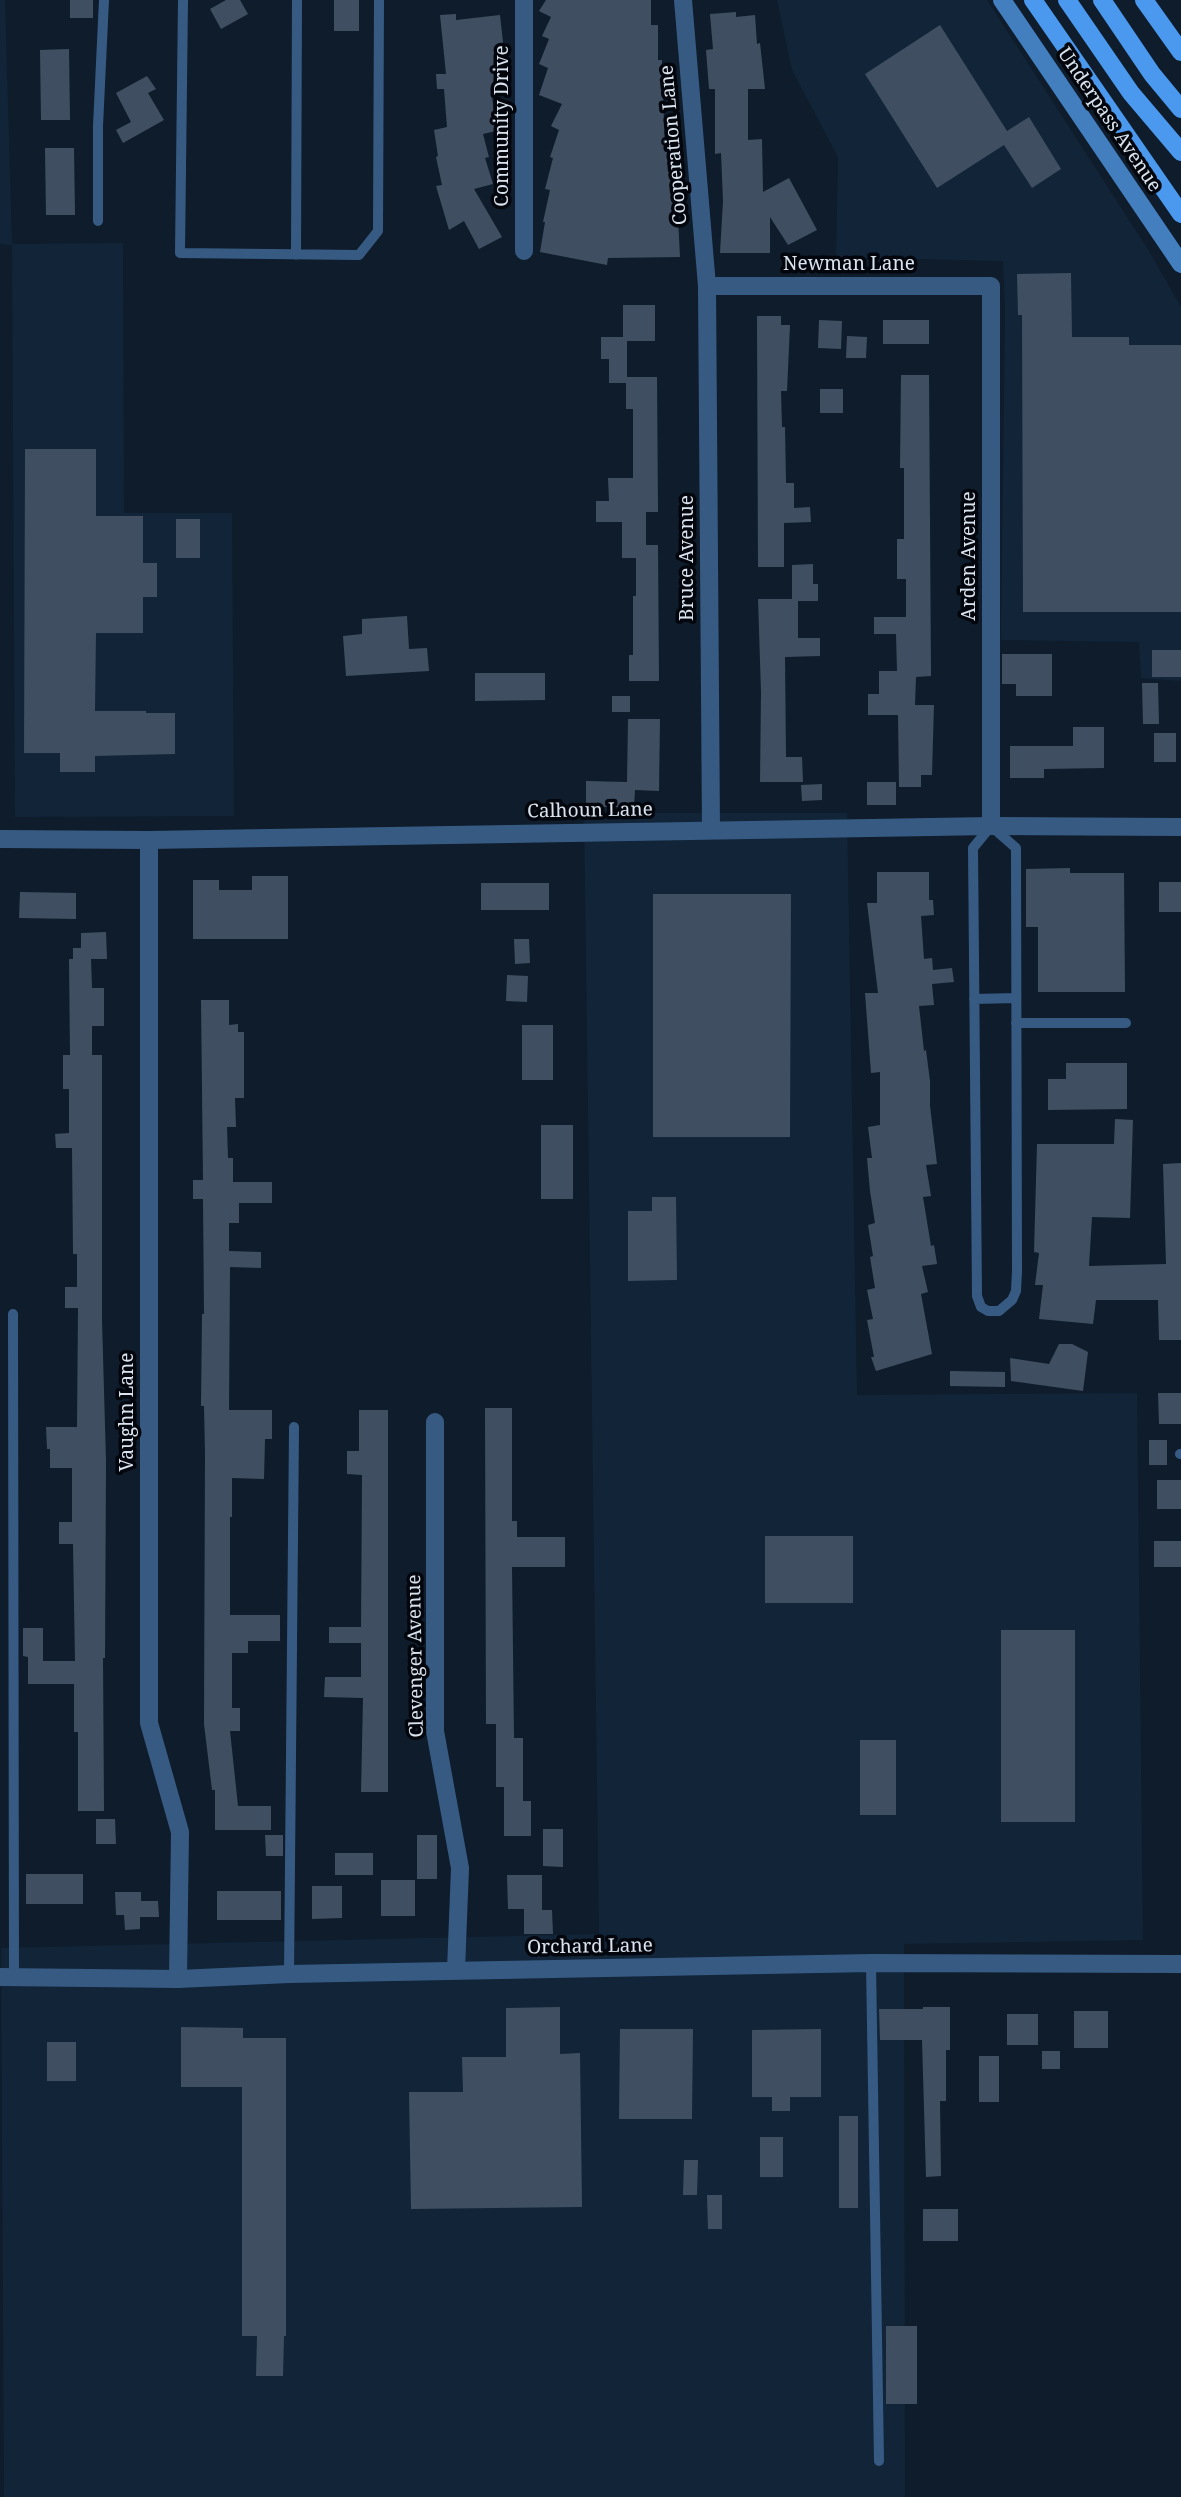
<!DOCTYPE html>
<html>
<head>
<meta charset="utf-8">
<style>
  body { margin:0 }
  canvas { display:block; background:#0e1c2b }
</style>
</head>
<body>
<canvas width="1181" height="2497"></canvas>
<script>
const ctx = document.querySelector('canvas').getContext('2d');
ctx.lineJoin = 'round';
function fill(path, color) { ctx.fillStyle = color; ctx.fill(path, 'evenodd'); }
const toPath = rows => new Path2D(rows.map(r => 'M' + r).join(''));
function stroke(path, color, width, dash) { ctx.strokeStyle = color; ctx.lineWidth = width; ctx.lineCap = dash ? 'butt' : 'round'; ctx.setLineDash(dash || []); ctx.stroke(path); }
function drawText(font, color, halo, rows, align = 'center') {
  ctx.font = font + ' "Noto Serif",serif'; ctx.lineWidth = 7; ctx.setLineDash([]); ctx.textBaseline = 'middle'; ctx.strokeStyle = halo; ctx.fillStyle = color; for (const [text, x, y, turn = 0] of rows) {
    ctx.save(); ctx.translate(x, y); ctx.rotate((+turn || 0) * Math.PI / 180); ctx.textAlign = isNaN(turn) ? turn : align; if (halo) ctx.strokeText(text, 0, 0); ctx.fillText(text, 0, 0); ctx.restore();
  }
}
fill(toPath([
  [0,0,5,0,12,244,123,243,124,513,232,513,234,816,15,817,12,245,0,244],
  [777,0,987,0,1149,251,1181,307,1181,681,1141,678,1139,642,1001,640,1005,310,1003,261,836,257,838,157,792,70],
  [584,813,847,813,857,1395,1137,1393,1143,1940,904,1944,905,2497,4,2497,1,1948,599,1934]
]), '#112438');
fill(toPath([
  [70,0,93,0,93,18,70,18],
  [226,0,240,0,248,14,221,29,210,9],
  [334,0,359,0,359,31,334,31],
  [546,0,651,0,651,25,658,25,658,60,662,60,665,152,670,152,671,178,676,178,680,257,608,258,607,265,540,252,545,222,543,222,550,190,545,189,553,158,550,157,559,130,551,126,562,104,539,95,548,68,539,64,549,39,542,36,551,17,539,11],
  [736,12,736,17,755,15,757,44,760,43,765,89,748,89,748,140,762,139,763,192,789,178,817,230,788,245,770,217,770,253,720,253,723,201,721,153,715,154,715,89,709,89,706,50,713,49,710,14],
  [456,14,456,20,500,15,505,60,496,61,497,87,491,87,496,131,483,134,489,157,485,158,493,184,474,189,502,237,479,249,464,221,449,230,436,186,442,185,436,157,438,156,434,130,447,127,444,89,437,89,436,74,446,74,440,15],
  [940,25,1007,131,1029,117,1061,169,1032,188,1004,145,937,188,865,74],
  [69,49,70,120,41,120,40,50],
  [147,76,156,89,148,93,164,120,123,143,116,130,131,122,116,93],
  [45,148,74,148,75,215,46,215],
  [1071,273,1072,337,1129,337,1129,345,1181,345,1181,612,1023,612,1022,315,1018,315,1017,274],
  [623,305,655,305,655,341,627,341,627,377,657,377,658,512,646,512,646,545,658,545,659,681,629,681,629,655,633,655,633,596,636,596,636,558,622,558,622,522,596,522,596,501,609,501,608,478,633,478,633,409,626,409,626,383,609,383,609,359,601,359,601,337,623,337],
  [757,316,781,316,781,325,790,325,787,391,781,391,782,427,785,427,786,483,794,483,794,508,810,507,811,522,784,523,784,567,758,567],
  [819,320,842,321,841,349,818,348],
  [883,320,929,320,929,344,883,344],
  [847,336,867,337,866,358,846,358],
  [901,375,929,375,931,676,916,677,915,705,934,705,933,739,932,775,921,775,921,787,899,787,898,715,868,715,868,694,879,694,879,671,897,671,896,634,874,634,874,617,906,617,906,579,897,579,897,539,904,539,904,468,900,468],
  [820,389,843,389,843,413,820,413],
  [25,449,96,449,96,516,143,516,143,563,157,563,157,597,143,597,143,633,96,633,95,711,146,711,146,713,175,713,175,754,95,756,95,772,60,772,60,753,24,753],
  [176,519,200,519,200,558,176,558],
  [813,564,813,584,818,584,818,601,798,601,798,638,820,638,820,656,785,657,786,757,802,757,803,782,760,782,761,692,758,599,792,599,792,565],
  [407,616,409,649,427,648,429,671,346,676,343,636,362,634,362,619],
  [1152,650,1181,650,1181,677,1152,677],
  [1002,654,1052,654,1052,696,1016,696,1016,684,1002,684],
  [475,673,545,673,545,700,475,701],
  [1142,683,1158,683,1159,724,1143,724],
  [612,696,630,696,630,712,612,712],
  [628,719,660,719,659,791,635,790,634,807,586,807,586,781,627,782],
  [1073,727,1104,727,1104,768,1044,769,1044,778,1010,778,1010,746,1073,746],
  [1154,733,1176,733,1176,762,1154,762],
  [867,782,896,782,896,805,867,805],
  [822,784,822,800,802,801,801,785],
  [1070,868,1070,873,1124,873,1125,992,1038,992,1038,927,1026,927,1026,869],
  [877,872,929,872,929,900,933,900,934,915,921,916,924,959,932,958,933,970,952,968,954,982,932,984,934,1005,919,1006,924,1051,926,1050,930,1081,930,1106,937,1164,926,1165,931,1196,923,1197,931,1246,934,1245,937,1264,922,1266,928,1292,921,1294,932,1354,876,1371,871,1357,874,1357,867,1320,873,1319,867,1290,875,1288,870,1257,873,1256,868,1225,875,1223,870,1191,867,1158,872,1158,868,1127,880,1125,880,1072,871,1073,865,993,878,993,867,903,877,903],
  [252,876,288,876,288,939,193,939,193,880,219,880,219,890,252,890],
  [1159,882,1181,882,1181,912,1159,912],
  [481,883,549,883,549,910,481,910],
  [20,892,76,893,76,919,19,918],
  [653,894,791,894,790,1137,653,1137],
  [106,932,107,959,91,959,92,988,104,988,104,1026,92,1026,92,1055,102,1055,102,1320,106,1461,105,1658,103,1658,104,1811,78,1811,78,1732,74,1732,74,1684,28,1684,28,1657,23,1656,23,1628,43,1628,43,1661,75,1661,73,1544,59,1544,59,1522,72,1522,72,1468,50,1468,50,1449,47,1449,46,1427,77,1427,78,1308,65,1308,65,1287,77,1287,77,1254,73,1254,72,1148,56,1148,55,1134,69,1133,69,1089,63,1089,63,1055,70,1055,69,959,73,959,73,948,81,948,81,933],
  [514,939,529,939,530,963,515,964],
  [507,975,528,976,527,1002,506,1001],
  [201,1000,229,1000,229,1025,238,1024,238,1032,244,1032,244,1098,235,1098,236,1127,227,1127,228,1158,233,1158,233,1182,272,1182,272,1203,239,1203,239,1223,229,1223,229,1251,261,1252,261,1268,230,1267,229,1410,272,1410,272,1439,265,1439,264,1479,232,1478,232,1517,230,1517,230,1615,280,1615,280,1641,248,1641,248,1653,232,1653,232,1708,240,1708,240,1731,230,1731,238,1806,271,1806,271,1830,215,1830,215,1790,212,1790,204,1724,205,1454,204,1406,201,1406,202,1314,204,1314,203,1199,193,1199,193,1180,203,1180],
  [522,1025,553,1025,553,1080,522,1080],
  [1066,1063,1127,1063,1127,1109,1048,1110,1048,1079,1066,1079],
  [1115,1119,1133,1120,1130,1218,1092,1217,1089,1266,1166,1264,1163,1164,1181,1163,1181,1340,1159,1340,1158,1300,1096,1300,1093,1324,1039,1319,1043,1285,1035,1285,1039,1253,1034,1252,1037,1144,1114,1144],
  [541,1125,573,1125,573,1199,541,1199],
  [652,1197,676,1197,677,1280,628,1281,628,1211,652,1211],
  [1059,1344,1072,1344,1088,1352,1083,1391,1011,1381,1010,1358,1049,1364],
  [950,1371,1005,1372,1005,1387,950,1386],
  [1158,1393,1181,1393,1181,1424,1159,1424],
  [485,1408,512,1408,512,1521,517,1521,517,1537,565,1537,565,1567,512,1567,514,1738,523,1738,523,1801,531,1801,531,1836,504,1836,504,1787,496,1787,496,1724,486,1724],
  [359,1410,388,1410,388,1792,361,1792,363,1698,324,1697,325,1677,361,1677,361,1643,329,1643,329,1627,361,1627,362,1475,347,1474,347,1451,359,1451],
  [1149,1440,1167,1440,1167,1465,1149,1465],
  [1157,1480,1181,1480,1181,1509,1157,1509],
  [765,1536,853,1536,853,1603,765,1603],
  [1154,1541,1181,1541,1181,1567,1154,1567],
  [1001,1630,1075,1630,1075,1822,1001,1822],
  [860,1740,896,1740,896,1815,860,1815],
  [96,1819,115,1819,116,1844,96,1844],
  [543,1829,563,1829,563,1867,543,1866],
  [265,1835,283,1835,283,1856,266,1856],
  [417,1835,437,1835,437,1879,417,1879],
  [335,1853,373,1853,373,1875,335,1875],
  [26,1874,83,1874,83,1904,26,1904],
  [507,1875,542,1875,542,1910,552,1910,553,1934,524,1934,524,1909,508,1909],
  [381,1880,415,1880,415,1916,381,1916],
  [312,1886,342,1886,342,1918,312,1919],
  [217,1891,281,1891,281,1920,217,1920],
  [115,1892,141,1892,141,1901,158,1901,159,1917,140,1917,140,1929,125,1930,124,1915,116,1915],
  [560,2007,560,2054,580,2053,582,2207,411,2209,409,2092,463,2092,462,2057,506,2057,506,2008],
  [923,2007,950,2007,950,2050,946,2050,946,2101,940,2101,941,2176,926,2177,922,2040,880,2040,879,2009,923,2009],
  [1074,2011,1108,2011,1108,2048,1074,2048],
  [1007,2014,1038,2014,1038,2045,1007,2045],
  [181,2027,243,2028,243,2038,286,2038,286,2336,284,2336,283,2376,256,2376,257,2336,242,2336,242,2087,181,2087],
  [620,2029,693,2029,692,2119,619,2119],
  [821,2029,821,2097,790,2097,790,2111,772,2111,772,2097,752,2097,752,2030],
  [47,2042,76,2042,76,2081,47,2081],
  [1042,2051,1060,2051,1060,2069,1042,2069],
  [979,2056,999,2056,999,2102,979,2102],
  [839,2116,858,2116,858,2208,839,2208],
  [760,2137,783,2137,783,2177,760,2177],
  [684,2160,698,2160,697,2195,683,2195],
  [707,2195,722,2195,722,2229,708,2229],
  [923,2209,958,2209,958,2241,923,2241],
  [886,2326,917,2326,917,2404,886,2404]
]), '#3f4f61');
stroke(toPath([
  [183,0,180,253,359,255,378,231,379,0],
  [98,221,98,126,104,0],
  [296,255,297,0],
  [991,826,1016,848,1017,1271,1016,1291,1012,1300,999,1311,988,1311,981,1307,977,1296,973,848,991,826],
  [974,999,1016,998],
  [1016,1023,1126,1023],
  [13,1314,14,1977],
  [1180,1454,1181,1454],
  [871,1963,879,2461],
  [289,1974,294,1427]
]), '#375a83', 10);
stroke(toPath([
  [683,0,707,286,711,830],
  [524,251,524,0],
  [707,286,991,286,991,826],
  [149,840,149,1723,180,1832,178,1979],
  [435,1422,435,1731,460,1868,456,1970]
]), '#375a83', 18);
stroke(toPath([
  [0,839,149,840,991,826,1181,827],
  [0,1977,178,1979,289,1974,871,1963,1181,1964]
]), '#375a83', 18);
stroke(toPath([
  [1002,0,1181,264]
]), '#437ebf', 18);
stroke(toPath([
  [1033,0,1181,214],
  [1067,0,1131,93,1181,152],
  [1102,0,1152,74,1181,109],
  [1144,0,1181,52]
]), '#4b99ee', 18);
drawText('19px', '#dae3ee', '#03060c', [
  ["Underpass Avenue",1109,120,56],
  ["Community Drive",503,126,-90],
  ["Cooperation Lane",674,145,-95],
  ["Newman Lane",849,265],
  ["Arden Avenue",970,556,-90],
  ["Bruce Avenue",688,558,-90],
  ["Calhoun Lane",590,811,-1],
  ["Vaughn Lane",128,1412,-90],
  ["Clevenger Avenue",416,1656,-91],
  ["Orchard Lane",590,1947,-1]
]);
</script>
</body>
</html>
